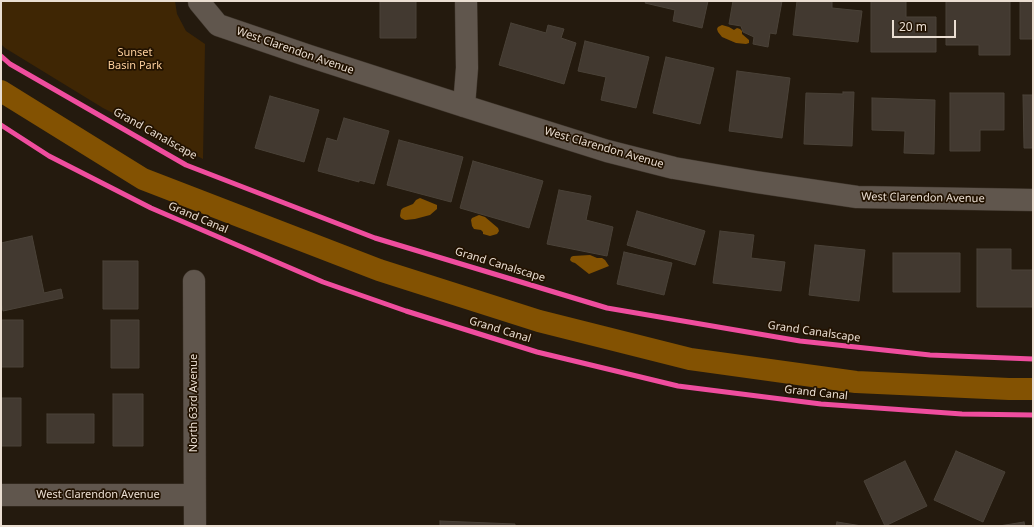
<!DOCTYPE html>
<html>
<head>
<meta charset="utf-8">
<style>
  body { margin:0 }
  #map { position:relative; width:1034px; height:527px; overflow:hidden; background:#241a0e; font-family:"Noto Sans",sans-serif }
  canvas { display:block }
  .frame { position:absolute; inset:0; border:2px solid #eaded2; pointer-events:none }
  .scale { position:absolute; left:892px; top:20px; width:64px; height:18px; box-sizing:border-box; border:2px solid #eaded2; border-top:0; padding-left:5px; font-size:12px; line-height:14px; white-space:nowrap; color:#eaded2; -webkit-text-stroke:3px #221200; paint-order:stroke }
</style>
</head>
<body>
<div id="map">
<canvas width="1034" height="527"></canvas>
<div class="frame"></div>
<div class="scale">20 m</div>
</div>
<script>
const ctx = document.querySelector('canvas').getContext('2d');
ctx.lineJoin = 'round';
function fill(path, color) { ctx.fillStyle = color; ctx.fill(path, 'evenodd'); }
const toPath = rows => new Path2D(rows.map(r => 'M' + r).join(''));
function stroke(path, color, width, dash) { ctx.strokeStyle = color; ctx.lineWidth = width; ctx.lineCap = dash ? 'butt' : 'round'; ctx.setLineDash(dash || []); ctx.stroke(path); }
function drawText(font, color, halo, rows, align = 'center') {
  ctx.font = font + ' "Noto Sans",sans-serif'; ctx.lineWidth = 3.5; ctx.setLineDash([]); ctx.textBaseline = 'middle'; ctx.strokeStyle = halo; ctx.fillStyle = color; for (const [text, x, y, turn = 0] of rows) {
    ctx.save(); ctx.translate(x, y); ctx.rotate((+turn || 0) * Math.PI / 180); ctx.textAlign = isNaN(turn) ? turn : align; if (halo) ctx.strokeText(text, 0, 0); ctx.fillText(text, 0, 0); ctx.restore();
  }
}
fill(toPath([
  [1,1,175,1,177,14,186,31,205,44,203,159,103,108,5,48,1,44]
]), '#3f2604');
fill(toPath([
  [722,25,729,27,734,30,737,28,740,29,742,31,742,34,749,40,749,43,746,44,736,43,722,37,718,32,717,29,718,27],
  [420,198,437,205,437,209,430,215,415,219,405,220,401,218,400,216,401,210,403,208,413,204,416,200],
  [479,215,485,217,498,228,499,231,497,234,490,236,483,234,483,232,481,230,474,229,472,226,471,220,472,218],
  [590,255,597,258,602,258,605,260,609,266,589,274,575,263,572,262,570,260,571,257,573,256]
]), '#835202');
stroke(toPath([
  [1,91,143,179,379,270,539,321,690,359,856,382,1009,389,1033,389]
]), '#835202', 22);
const building = toPath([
  [380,1,416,1,416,38,380,38,380,1],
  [646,1,708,1,702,28,673,21,675,10,645,3,646,1],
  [733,1,782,1,776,34,770,33,768,47,753,44,754,37,743,32,741,26,729,24,733,1],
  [797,1,832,1,832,8,862,11,858,42,793,35,797,1],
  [871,1,906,1,906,17,936,17,936,52,871,52,871,1],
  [946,1,1010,1,1010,55,979,55,979,45,946,45,946,1],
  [1020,1,1033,1,1033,39,1020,39,1020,1],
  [511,23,546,33,548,25,564,29,561,38,576,43,564,84,499,65,511,23],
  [585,41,649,57,636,108,601,100,606,77,578,71,585,41],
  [666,57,714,68,700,124,653,113,666,57],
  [737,71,790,78,782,138,729,131,737,71],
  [843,92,854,92,852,146,804,144,806,93,843,94,843,92],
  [950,93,1004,93,1004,130,980,130,980,151,950,151,950,93],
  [1023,95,1033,95,1033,148,1024,148,1023,95],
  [270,96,319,110,304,162,255,148,270,96],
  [872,98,935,100,934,154,904,153,905,131,872,130,872,98],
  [344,118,389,131,374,184,359,180,359,182,318,171,327,138,337,141,344,118],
  [399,140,463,157,451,202,387,185,399,140],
  [473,161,543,181,529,228,460,208,473,161],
  [559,190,591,196,586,220,613,227,607,256,547,244,559,190],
  [637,211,705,231,695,265,627,245,637,211],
  [720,231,754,235,751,258,785,262,781,291,713,283,720,231],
  [32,236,44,293,61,289,63,298,3,311,1,303,1,243,32,236],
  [815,245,865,250,859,301,809,295,815,245],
  [977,249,1011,249,1011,270,1033,270,1033,307,977,307,977,249],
  [624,252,672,263,664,295,617,284,624,252],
  [893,253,960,253,960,292,893,292,893,253],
  [103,261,138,261,138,309,103,309,103,261],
  [1,320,23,320,23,367,1,367,1,320],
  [111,320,139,320,139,368,111,368,111,320],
  [113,394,143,394,143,446,113,446,113,394],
  [1,398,21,398,21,446,1,446,1,398],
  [47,414,94,414,94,443,47,443,47,414],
  [956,451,1005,472,983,522,934,500,956,451],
  [905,461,927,506,885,526,864,481,905,461],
  [440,521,515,524,515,526,440,526,440,521],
  [837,522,862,526,836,526,837,522],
  [1024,522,1025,526,999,526,1024,522]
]);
fill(building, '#423930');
stroke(building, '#4a4238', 1);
const minor = toPath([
  [199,1,199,2,218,25,309,56,464,106,607,151,674,168,756,182,857,197,1033,200],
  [464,106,467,68,466,1],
  [194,281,195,526],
  [1,495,194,495]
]);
stroke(minor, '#3e352b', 23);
stroke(minor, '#60564d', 22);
stroke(toPath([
  [1,56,10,64,186,165,375,238,607,308,800,341,930,355,1033,359],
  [1,125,49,156,151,208,323,282,406,311,537,352,678,386,821,404,962,414,1033,415]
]), '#ef4d9e', 5);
drawText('11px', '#eaded2', '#221200', [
  ["West Clarendon Avenue",295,51,19],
  ["Grand Canalscape",155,134,29],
  ["West Clarendon Avenue",604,148,16],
  ["West Clarendon Avenue",923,198,1],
  ["Grand Canal",198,218,23],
  ["Grand Canalscape",500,265,17],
  ["Grand Canal",500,330,17],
  ["Grand Canalscape",814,332,8],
  ["Grand Canal",816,393,6],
  ["North 63rd Avenue",194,403,-90],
  ["West Clarendon Avenue",98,495]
]);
drawText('11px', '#fdcf9c', '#221200', [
  ["Sunset",135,53],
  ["Basin Park",135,66]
]);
</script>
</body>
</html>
